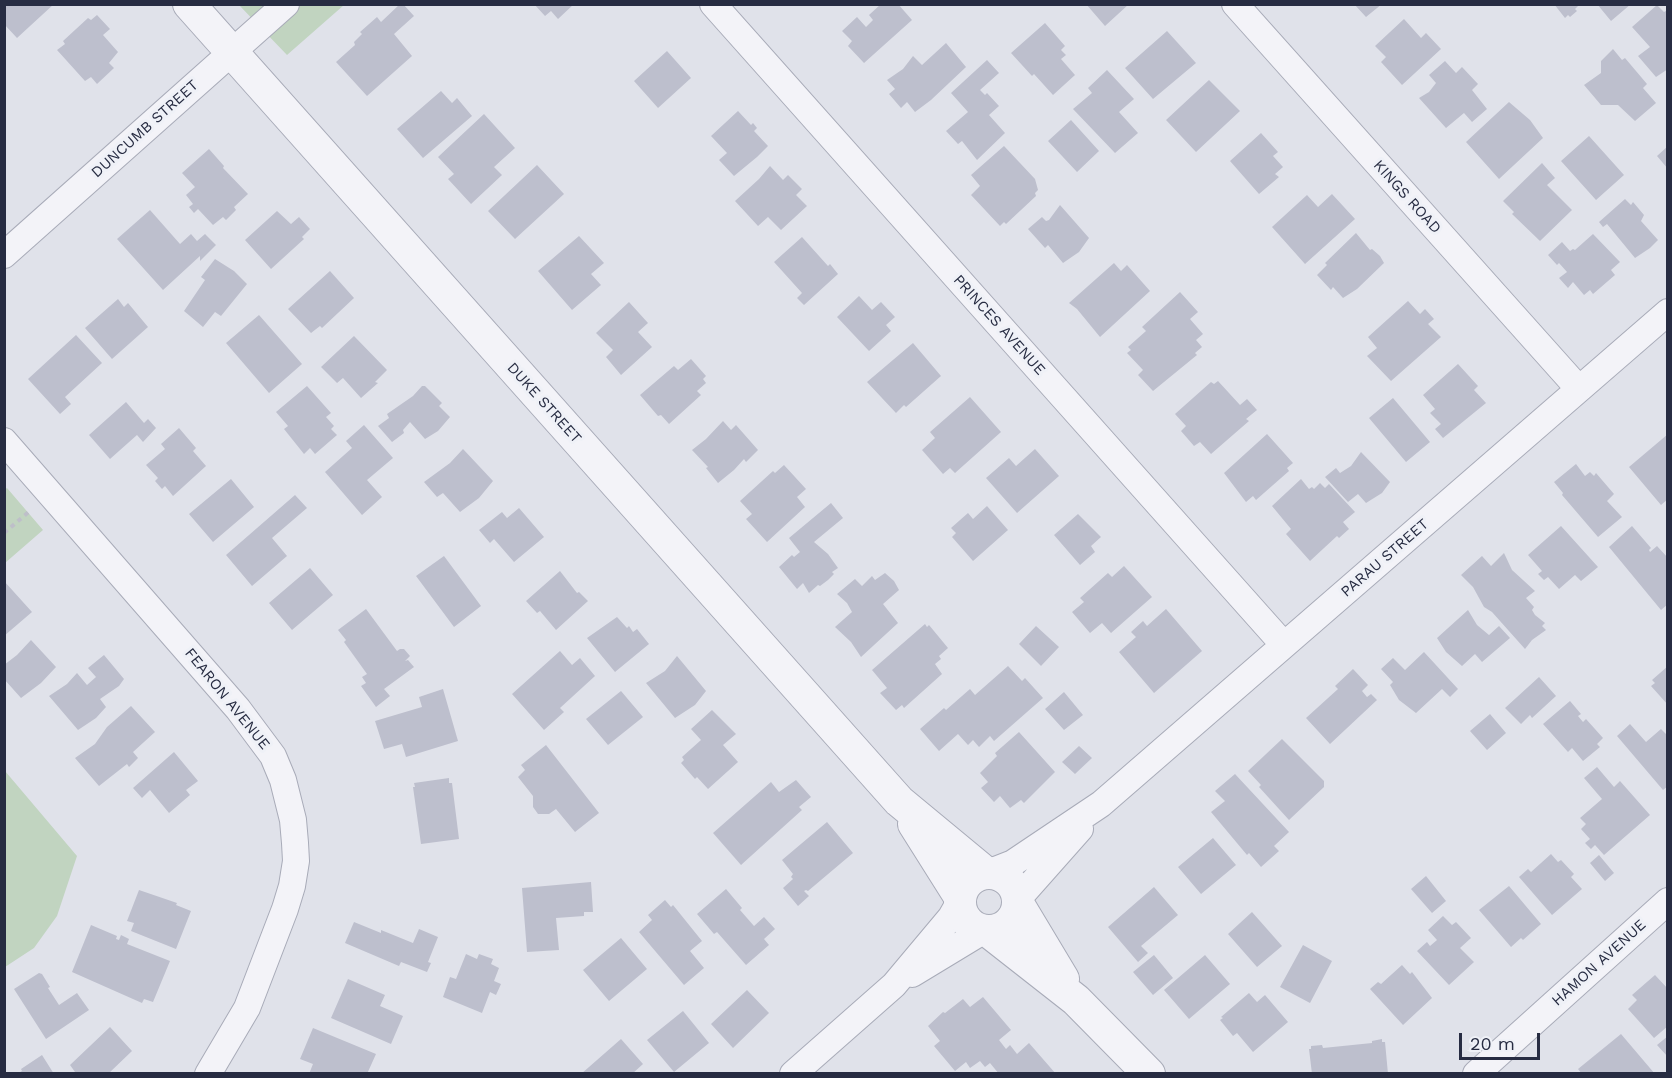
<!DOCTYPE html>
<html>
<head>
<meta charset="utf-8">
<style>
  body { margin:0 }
  #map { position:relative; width:1672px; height:1078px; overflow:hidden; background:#e0e2ea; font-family:"Work Sans",sans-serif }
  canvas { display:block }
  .frame { position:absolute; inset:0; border:6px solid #272c42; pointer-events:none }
  .scale { position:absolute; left:1459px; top:1033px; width:81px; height:27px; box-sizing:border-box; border:3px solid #272c42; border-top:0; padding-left:8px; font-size:18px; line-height:21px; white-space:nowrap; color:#272c42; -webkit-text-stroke:4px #eff1f7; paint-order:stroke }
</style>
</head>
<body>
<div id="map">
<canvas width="1672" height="1078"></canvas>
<div class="frame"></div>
<div class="scale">20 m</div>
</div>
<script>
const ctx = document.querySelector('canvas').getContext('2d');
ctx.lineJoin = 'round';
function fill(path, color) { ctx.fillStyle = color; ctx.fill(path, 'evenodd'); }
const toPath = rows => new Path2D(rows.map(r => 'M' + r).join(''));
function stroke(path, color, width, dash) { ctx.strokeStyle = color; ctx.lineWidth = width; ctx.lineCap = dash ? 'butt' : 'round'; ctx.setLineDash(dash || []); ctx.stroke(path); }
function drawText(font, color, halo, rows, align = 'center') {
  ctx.font = font + ' "Work Sans",sans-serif'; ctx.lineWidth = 6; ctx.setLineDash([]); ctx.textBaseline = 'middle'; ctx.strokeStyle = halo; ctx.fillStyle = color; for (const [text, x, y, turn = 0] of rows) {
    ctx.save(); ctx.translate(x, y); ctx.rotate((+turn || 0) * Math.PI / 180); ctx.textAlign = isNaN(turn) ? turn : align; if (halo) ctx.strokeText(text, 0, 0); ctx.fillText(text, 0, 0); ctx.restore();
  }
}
fill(toPath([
  [239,5,344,5,287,55],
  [7,488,43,530,5,563,4,490],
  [5,771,77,856,57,916,34,948,5,967]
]), '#c1d4c0');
fill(toPath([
  [6,4,54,4,17,38,4,24],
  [400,4,403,4,414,16,394,34,412,56,367,96,336,62,355,45,354,42,362,34,360,32,377,17,381,22],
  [534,4,574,4,558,19,551,11,545,16],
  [881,4,890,6,898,4,912,20,864,63,848,46,852,41,842,31,857,17,866,27,873,20,869,15],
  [1086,4,1129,4,1105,26],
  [1354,4,1382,4,1366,17],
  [1554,4,1580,4,1575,9,1577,11,1570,17,1568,15,1565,18],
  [1597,4,1631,4,1611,21],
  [1657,5,1664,12,1668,10,1668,69,1656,77,1638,56,1650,47,1632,27],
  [97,15,110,29,103,35,118,52,109,63,114,68,97,84,91,77,85,81,57,50,65,44,63,41,88,18,91,20],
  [1404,19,1421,38,1426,33,1441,49,1402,85,1381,62,1386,57,1375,46],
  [1045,23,1065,46,1061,50,1066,55,1061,59,1075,75,1053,95,1034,74,1032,76,1011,53],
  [1167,31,1196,63,1153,99,1125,68],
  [946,43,966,67,931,100,915,112,907,102,901,108,889,94,895,89,887,80,903,69,913,56,922,65],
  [1613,49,1622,60,1625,58,1647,84,1643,88,1656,103,1635,121,1618,105,1601,105,1584,85,1601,73,1601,61],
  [667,51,691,78,658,108,634,81],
  [987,60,999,73,980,90,985,95,987,93,999,106,989,115,1005,133,977,160,962,141,958,144,946,131,968,112,951,93],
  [1445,61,1456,73,1462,67,1478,84,1472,90,1487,109,1472,122,1464,113,1446,128,1419,98,1429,92,1436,83,1429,75],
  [1107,70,1134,99,1119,112,1138,133,1115,153,1073,109,1092,93,1088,88],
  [1209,80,1240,111,1196,152,1166,120],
  [441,91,452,103,457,98,472,116,423,158,397,129],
  [1509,102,1530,120,1543,138,1499,179,1466,142],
  [738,111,751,125,753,123,757,128,754,131,768,146,757,157,734,176,719,160,727,153,711,136],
  [484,114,515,148,494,167,502,175,471,204,448,179,454,174,438,157],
  [1071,120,1099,151,1077,172,1048,141],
  [1261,133,1278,152,1273,156,1283,167,1275,174,1279,177,1259,194,1230,161],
  [1589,136,1624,175,1596,200,1561,161],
  [1004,146,1035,179,1038,190,1035,193,1036,196,1006,224,1004,222,1000,226,971,195,980,186,971,175],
  [1668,146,1668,169,1657,156],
  [209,149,224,166,223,168,248,194,234,207,236,210,226,220,223,217,213,225,198,209,194,213,189,207,193,204,186,195,195,187,182,173],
  [1542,163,1555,178,1547,185,1572,210,1540,241,1512,214,1514,212,1503,201],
  [537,165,564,194,515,239,488,211],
  [770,166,783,180,788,175,802,189,796,195,807,206,781,230,768,217,758,226,735,201,759,179],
  [1332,194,1355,219,1305,264,1272,227,1307,195,1318,207],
  [1625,199,1631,205,1633,202,1644,215,1641,221,1658,240,1650,248,1635,258,1607,224,1603,227,1599,222],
  [1060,205,1089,238,1079,252,1063,263,1048,245,1045,248,1028,229,1042,217,1046,221,1049,220],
  [150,210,180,244,191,234,197,241,205,234,216,245,200,261,200,256,163,290,117,239],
  [277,211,291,224,299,217,310,229,302,237,304,239,271,269,245,240],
  [1356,233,1370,250,1372,249,1380,256,1384,263,1357,289,1343,298,1333,287,1331,290,1317,275,1327,265,1325,263],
  [1593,234,1620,262,1611,270,1615,275,1593,294,1590,290,1584,295,1573,282,1568,288,1559,278,1567,272,1559,263,1557,265,1548,255,1562,242,1570,251,1573,249,1575,250],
  [579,236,604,263,591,274,601,285,572,310,538,271],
  [802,237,828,266,830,264,838,274,804,305,797,298,802,293,774,262],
  [215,259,234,271,247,284,221,316,215,312,203,327,184,311,205,280,201,277],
  [1114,263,1121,271,1127,265,1150,291,1100,337,1077,309,1069,303],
  [330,271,354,298,322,328,320,326,311,333,288,309],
  [1180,292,1198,312,1190,319,1203,334,1196,340,1202,347,1195,353,1197,355,1153,391,1138,375,1143,370,1127,353,1131,350,1128,347,1146,331,1142,327],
  [859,296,872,310,881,302,895,317,886,325,891,331,869,351,837,317],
  [118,299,124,307,128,303,148,327,112,359,85,328],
  [1408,301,1420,314,1425,309,1434,319,1428,324,1441,337,1391,381,1367,356,1377,348,1368,337],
  [629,302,648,323,638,332,652,347,621,375,606,357,613,350,596,333],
  [259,315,302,364,269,393,226,343],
  [76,335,102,363,65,397,71,404,60,414,28,379],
  [354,336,387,370,375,382,378,383,361,398,343,378,337,383,321,367],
  [913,343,941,376,906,407,904,405,896,413,867,382],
  [691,359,706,376,703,379,706,383,697,391,701,395,669,424,661,415,658,416,640,395,674,366,678,370],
  [1458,364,1478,386,1474,390,1486,403,1443,438,1435,429,1441,424,1430,413,1435,409,1423,395],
  [1218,381,1240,405,1247,399,1257,410,1246,419,1249,421,1211,454,1200,442,1194,446,1181,431,1186,426,1175,414,1211,382,1214,384],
  [307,386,331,413,326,417,334,426,331,429,337,435,315,454,310,448,304,454,284,429,288,426,276,412],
  [422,386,425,386,442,403,439,406,450,417,438,431,425,439,410,422,403,430,404,433,392,442,378,426,389,418,387,414,413,396],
  [970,397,1001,432,955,473,950,468,943,474,922,450,935,438,930,432],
  [1393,398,1430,442,1406,462,1369,418],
  [126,402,144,423,148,419,156,428,143,442,137,435,110,459,89,435],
  [723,421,731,430,736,425,758,450,746,462,744,459,734,470,718,483,706,468,708,467,692,450,706,439],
  [364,425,393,458,367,480,382,497,362,515,325,472,352,448,346,441],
  [179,428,196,448,193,451,206,466,173,496,165,486,162,489,155,481,158,478,146,465,165,449,161,444],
  [1267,434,1293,463,1287,468,1289,471,1256,500,1253,496,1246,502,1224,473],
  [1668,434,1668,487,1666,489,1668,499,1661,505,1629,467],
  [463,449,493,481,479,498,460,512,443,493,437,497,424,482,450,463],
  [1035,449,1059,476,1017,513,986,478,1009,458,1016,466],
  [1361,452,1390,482,1382,493,1366,503,1358,494,1348,502,1325,477,1336,468,1340,473,1351,466],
  [1576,464,1585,476,1590,472,1594,476,1596,473,1614,494,1607,501,1622,517,1598,537,1562,495,1563,493,1554,482],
  [784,465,806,489,797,497,805,507,767,542,746,519,752,514,740,501,773,471,775,473],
  [231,479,254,507,213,542,189,514],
  [1301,479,1309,489,1312,487,1314,489,1320,483,1325,488,1329,484,1355,512,1343,522,1349,529,1339,538,1337,536,1310,561,1286,534,1291,529,1272,506],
  [295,495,307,508,272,538,287,556,252,586,226,555],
  [831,503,843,518,814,542,828,554,838,568,832,572,834,574,828,580,820,586,818,585,809,593,803,583,797,589,779,567,792,555,794,557,800,552,789,538],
  [987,506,1008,530,973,561,952,537,956,533,951,528,968,513,973,519],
  [519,508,544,537,514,562,494,539,490,543,479,530,502,512,507,518],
  [1078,514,1101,537,1091,546,1095,552,1080,565,1054,535],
  [1561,526,1598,567,1581,581,1575,575,1559,589,1548,577,1544,580,1538,574,1542,571,1528,555],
  [1632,526,1651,548,1649,550,1650,552,1657,546,1668,558,1668,604,1661,610,1609,547],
  [1504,553,1512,570,1535,591,1526,598,1534,607,1532,610,1535,615,1545,623,1542,626,1546,630,1532,640,1525,649,1492,612,1484,607,1473,587,1461,575,1482,556,1491,566],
  [444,556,481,606,454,627,416,576],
  [1124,566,1152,597,1111,633,1102,623,1090,633,1072,612,1084,602,1080,598,1108,573,1112,577],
  [310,568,333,595,292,630,269,603],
  [560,571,577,593,579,592,588,601,556,630,540,611,537,613,526,601],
  [885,573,894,581,899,590,883,604,898,623,861,657,851,642,835,627,852,612,847,603,837,594,855,579,862,586,872,576,875,580],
  [4,581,32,612,4,636],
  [366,609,397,651,400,649,404,649,410,656,405,661,408,660,414,667,384,689,390,696,376,707,361,686,366,683,362,677,367,674,344,642,346,640,338,630],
  [1166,609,1202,651,1154,693,1119,652,1136,637,1131,632,1143,621,1147,626],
  [1468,610,1477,625,1489,635,1499,626,1510,638,1482,662,1475,654,1462,666,1446,652,1437,638],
  [617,617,627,628,629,626,633,632,637,629,649,644,615,672,587,638],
  [925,624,927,627,929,625,948,648,939,656,941,659,935,664,942,674,904,708,902,705,896,710,880,693,887,688,872,670],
  [1036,626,1059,647,1041,666,1019,644],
  [31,640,56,667,41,683,21,698,4,679,4,665,17,655],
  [560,651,572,665,580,658,595,676,560,708,564,712,544,730,512,694],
  [1424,652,1458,689,1450,697,1442,689,1416,713,1399,700,1390,685,1393,682,1381,669,1393,658,1405,670],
  [104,655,124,679,119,686,100,699,106,707,96,718,78,730,49,696,67,684,77,673,87,685,96,677,88,668],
  [677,656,706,691,695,705,675,718,646,683,665,671],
  [1008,666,1022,681,1025,678,1043,698,994,741,990,736,979,747,973,740,968,745,958,734,939,751,920,729,944,708,946,710,970,689,975,695],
  [1668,666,1668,705,1651,686,1655,683,1652,680],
  [1353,669,1368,685,1362,691,1367,697,1371,694,1377,700,1330,744,1306,718,1338,689,1335,686],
  [1539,677,1556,696,1532,718,1530,715,1521,724,1505,708],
  [443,689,458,741,406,757,402,744,384,749,375,721,422,707,419,697],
  [621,691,643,717,608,745,586,719],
  [1064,692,1083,715,1064,730,1045,709],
  [1570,701,1581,714,1578,716,1583,722,1586,719,1603,738,1597,744,1600,747,1583,761,1572,748,1568,752,1543,724],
  [131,706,155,732,133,752,138,758,129,767,127,764,99,786,75,758,95,744,107,727],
  [712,710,736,734,723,745,738,762,708,789,697,777,695,779,681,763,684,760,682,757,701,740,691,729],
  [1490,714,1506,733,1487,750,1470,731],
  [1630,724,1646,742,1661,729,1668,736,1668,786,1663,790,1617,736],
  [1019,732,1055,772,1024,803,1021,800,1010,808,1000,796,994,802,981,788,988,782,980,773,997,756,995,753],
  [1282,739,1324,781,1324,787,1289,820,1259,787,1261,785,1248,771],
  [546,745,599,813,575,832,556,809,549,814,538,814,533,807,533,796,518,777,525,770,521,765],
  [1079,746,1092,758,1075,774,1062,762],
  [174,752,198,781,186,790,190,795,169,813,150,790,142,798,133,788],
  [1597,767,1614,787,1620,781,1650,815,1604,855,1595,845,1591,849,1585,843,1590,839,1581,829,1586,824,1580,818,1602,799,1584,778],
  [1235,774,1289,832,1274,846,1279,851,1261,867,1249,853,1247,855,1211,812,1225,801,1215,791],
  [449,778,449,783,452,783,459,839,421,844,413,787,415,787,414,783],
  [796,780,811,797,799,807,802,810,741,865,713,833,771,782,779,792],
  [827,822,853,853,808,891,806,890,804,891,809,896,798,906,783,888,793,879,791,877,793,874,782,860],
  [1213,838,1236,865,1201,894,1178,867],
  [1551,854,1558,862,1561,860,1574,874,1571,877,1582,889,1552,915,1519,877,1528,869,1531,872],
  [1599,855,1614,873,1605,881,1590,863],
  [1426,876,1446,901,1432,913,1411,889],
  [591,882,593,912,584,912,584,916,556,918,559,950,527,952,522,888],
  [1509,886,1541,924,1523,940,1521,938,1511,947,1479,910],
  [1154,887,1178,915,1141,946,1148,953,1138,962,1108,927],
  [726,889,742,908,740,910,754,926,764,917,775,929,764,939,769,945,746,965,717,932,714,934,697,914],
  [139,890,177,903,176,905,191,911,176,949,131,931,134,923,127,921],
  [665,900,671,907,673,905,702,941,690,951,704,968,684,985,639,932,652,920,648,915],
  [1252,912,1282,946,1257,967,1228,934],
  [1443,916,1452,925,1456,922,1471,938,1460,948,1474,962,1449,985,1417,951,1427,942,1430,946,1437,940,1428,930],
  [354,922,381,933,381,930,413,943,419,929,438,937,428,962,431,963,427,972,401,962,399,966,345,943],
  [91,925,117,936,116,939,119,940,121,935,129,939,127,944,170,961,153,1002,144,999,142,1003,72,972],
  [621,938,647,969,609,1001,583,970],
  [1303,945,1332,961,1310,1003,1280,987],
  [466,954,477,959,479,954,493,959,491,964,499,968,494,981,501,984,496,995,490,992,482,1013,443,997,450,977,456,979],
  [1154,955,1173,978,1153,995,1133,972],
  [1205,955,1230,984,1189,1019,1164,990],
  [1402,965,1410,974,1412,972,1432,998,1403,1025,1370,989,1378,982,1381,984],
  [39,973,42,974,50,987,48,988,59,1005,77,993,89,1010,46,1039,14,989],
  [1655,975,1668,989,1666,998,1668,1000,1668,1026,1654,1038,1628,1009,1637,1000,1632,995],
  [348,979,385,995,380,1006,403,1016,391,1044,331,1018],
  [747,990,769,1013,733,1048,711,1024],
  [1249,993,1257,1002,1265,995,1288,1022,1253,1052,1237,1033,1233,1036,1220,1020,1223,1018,1221,1017],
  [983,997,1011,1030,999,1040,1006,1049,1010,1045,1017,1054,1029,1043,1056,1074,999,1074,990,1063,985,1067,980,1061,970,1068,966,1062,955,1071,934,1046,940,1041,928,1026,943,1012,945,1013,963,999,970,1007],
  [683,1011,709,1043,674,1072,647,1040],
  [110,1027,132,1051,108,1074,78,1074,75,1072,70,1065],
  [313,1028,376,1054,367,1074,309,1074,313,1064,300,1059],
  [1621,1034,1655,1074,1582,1074,1578,1069],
  [1668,1036,1668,1057,1657,1045],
  [621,1039,643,1064,632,1074,581,1074],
  [1382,1039,1382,1042,1385,1042,1388,1074,1312,1074,1309,1049,1311,1049,1311,1046,1322,1045,1323,1048,1372,1043,1372,1041],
  [42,1055,54,1074,17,1074,22,1071,21,1069]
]), '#bdbfcd');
const minor = toPath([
  [713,4,1284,645],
  [1235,4,1579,389],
  [4,255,286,4],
  [4,441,238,709,273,756,283,780,293,820,295,843,296,861,292,886,285,909,247,1008,208,1074],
  [990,872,1013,863,1101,804,1668,312],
  [1018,899,1080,829],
  [912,974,983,931],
  [793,1074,894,985,951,917,959,903],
  [1476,1074,1668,901]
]);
const tertiary = toPath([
  [189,4,899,801,986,873],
  [914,824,960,897],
  '960 902a29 29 0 1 1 58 0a29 29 0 1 1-58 0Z',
  [1018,904,1063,979],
  [988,931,1076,1000,1149,1074]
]);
stroke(minor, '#a8abb8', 28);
stroke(tertiary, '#a8abb8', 34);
stroke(toPath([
  [4,533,31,510]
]), '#bebfc9', 4, [4.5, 4.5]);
stroke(minor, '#f3f3f8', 26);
stroke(tertiary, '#f3f3f8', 32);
drawText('15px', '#272c42', '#eff1f7', [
  ["DUNCUMB STREET",145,129,-42],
  ["KINGS ROAD",1407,197,48],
  ["PRINCES AVENUE",999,325,48],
  ["DUKE STREET",544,403,48],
  ["PARAU STREET",1385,558,-41],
  ["FEARON AVENUE",227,699,51],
  ["HAMON AVENUE",1599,963,-42]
]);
</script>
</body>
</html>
